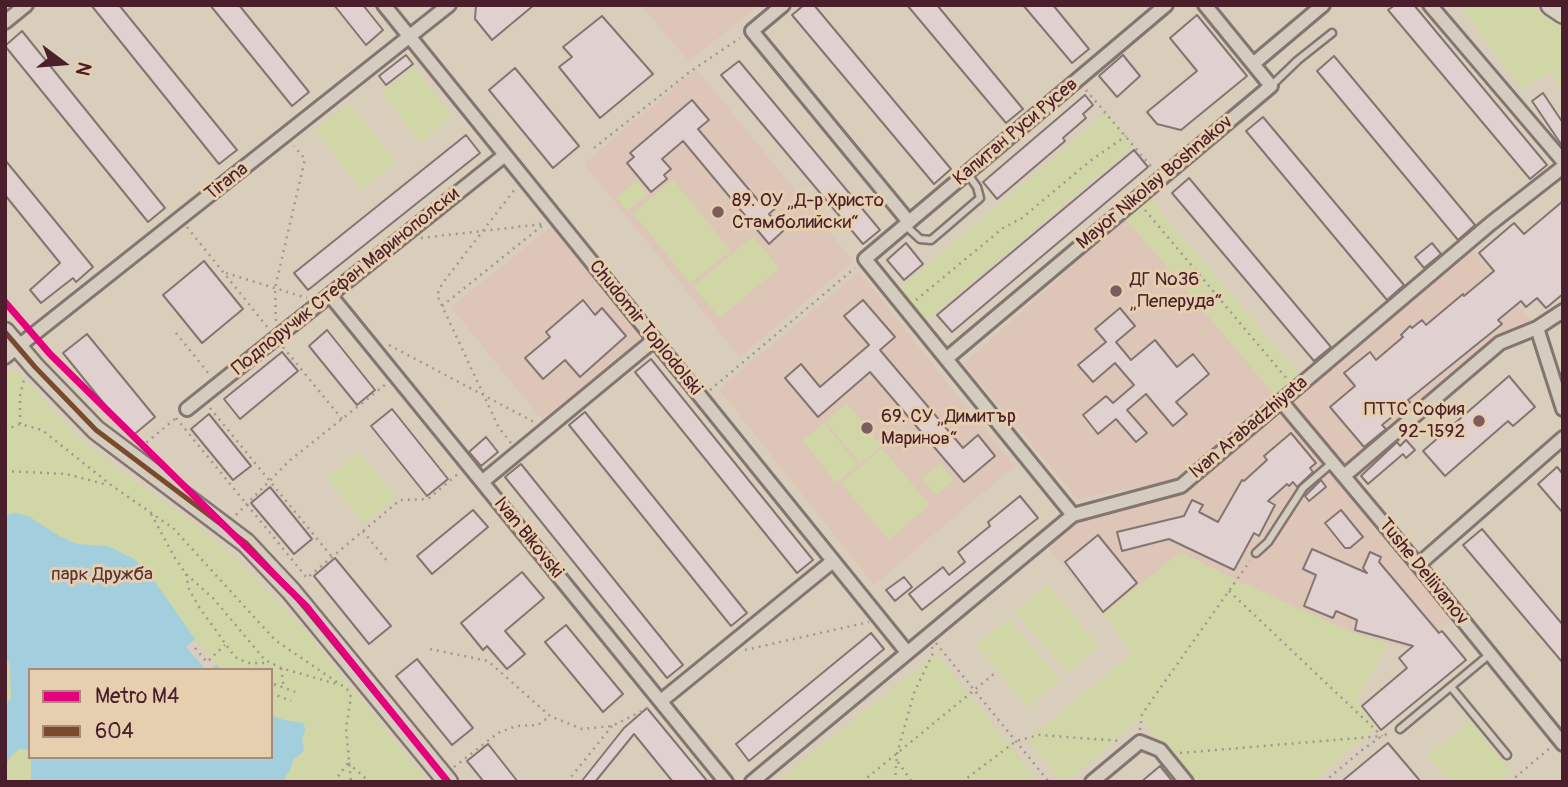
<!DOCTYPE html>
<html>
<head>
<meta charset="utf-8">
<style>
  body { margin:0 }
  #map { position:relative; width:1568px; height:787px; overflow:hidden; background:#d9cdbc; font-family:Pangolin,sans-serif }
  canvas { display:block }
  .frame { position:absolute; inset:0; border:7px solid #4a1f2b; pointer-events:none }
  .legend { position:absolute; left:28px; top:668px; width:245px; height:91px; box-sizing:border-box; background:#e6cfaf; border:2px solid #a8897a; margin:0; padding:9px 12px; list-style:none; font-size:21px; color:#4a1f2b }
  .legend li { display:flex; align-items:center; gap:14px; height:35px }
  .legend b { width:35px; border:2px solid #a8897a }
  .north { position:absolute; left:28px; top:28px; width:70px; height:70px; -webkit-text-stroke:5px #e6cfaf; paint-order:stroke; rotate:106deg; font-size:19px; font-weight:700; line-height:28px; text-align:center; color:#4a1f2b }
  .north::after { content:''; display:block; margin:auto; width:24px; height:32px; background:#4a1f2b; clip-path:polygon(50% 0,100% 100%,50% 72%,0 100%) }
</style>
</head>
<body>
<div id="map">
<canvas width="1568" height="787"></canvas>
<div class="frame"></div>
<ul class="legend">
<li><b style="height:9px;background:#e5007d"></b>Metro M4</li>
<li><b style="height:9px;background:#7a4b2a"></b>604</li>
</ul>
<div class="north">N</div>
</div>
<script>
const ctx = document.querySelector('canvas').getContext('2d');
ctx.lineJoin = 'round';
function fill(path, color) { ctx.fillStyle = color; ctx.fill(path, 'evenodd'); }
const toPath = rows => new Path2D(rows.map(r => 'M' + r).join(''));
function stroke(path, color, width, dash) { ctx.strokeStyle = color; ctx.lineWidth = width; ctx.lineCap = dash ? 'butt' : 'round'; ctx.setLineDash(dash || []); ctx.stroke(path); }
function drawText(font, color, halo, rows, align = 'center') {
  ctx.font = font + ' Pangolin,sans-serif'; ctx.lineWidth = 6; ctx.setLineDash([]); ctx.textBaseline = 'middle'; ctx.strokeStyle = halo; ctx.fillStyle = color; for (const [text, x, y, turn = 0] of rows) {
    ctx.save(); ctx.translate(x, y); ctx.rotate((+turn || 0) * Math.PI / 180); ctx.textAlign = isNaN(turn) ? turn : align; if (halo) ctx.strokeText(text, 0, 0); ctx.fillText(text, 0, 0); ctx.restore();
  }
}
fill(toPath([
  [641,5,760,5,689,61],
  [696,69,853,261,740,357,584,164],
  [1125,218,1275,395,1176,480,1078,499,964,364],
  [552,226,645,341,544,422,451,307],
  [1467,244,1537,328,1500,343,1344,476,1458,614,1431,638,1427,654,1354,634,1240,582,1181,552,1103,614,1042,539,1073,515,1181,486],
  [859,272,1014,466,874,585,719,389]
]), '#ddc5b8');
fill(toPath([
  [1459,5,1529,5,1563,27,1563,93,1551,72,1522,89],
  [414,67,453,116,421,143,381,93],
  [349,103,396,162,362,190,315,130],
  [1106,113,1133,146,920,326,893,294],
  [673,179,731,251,690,283,633,213],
  [637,180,648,195,627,211,616,197],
  [1149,197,1299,374,1275,395,1125,218],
  [753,236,779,268,720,318,693,286],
  [14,369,89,447,204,531,236,559,305,630,428,782,5,782,5,376],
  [30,670,271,670,271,757,30,757],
  [847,403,882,446,860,464,825,421],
  [824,423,858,465,836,483,802,440],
  [882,448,930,505,888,540,841,483],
  [359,451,396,497,363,524,327,478],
  [940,463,954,480,936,495,922,478],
  [1181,552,1240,582,1354,633,1389,643,1356,701,1376,728,1312,782,1196,782,1140,719,1066,782,1061,782,1027,740,1133,653,1103,614],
  [1047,584,1099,646,1067,673,1015,611],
  [1009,618,1060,680,1028,707,976,645],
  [937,654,1039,782,775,782],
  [1470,721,1511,771,1497,782,1450,782,1428,756]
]), '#d0d6a6');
fill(toPath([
  [15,513,28,516,59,536,76,544,108,546,136,560,152,578,195,639,222,670,30,670,30,754,27,750,19,749,11,756,5,767,5,705,11,699,10,665,5,654,5,515],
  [271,714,283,720,304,723,305,731,302,739,304,751,293,760,290,770,282,782,31,782,31,757,271,757]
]), '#a3cede');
fill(toPath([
  [195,639,217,664,211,670,206,670,186,647]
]), '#d9cdbc');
const building = toPath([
  [91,5,119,5,237,150,219,164,91,5],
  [210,5,239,5,309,92,292,106,210,5],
  [334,5,363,5,383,30,366,45,334,5],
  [476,5,534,5,492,40,475,19,476,5],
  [804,5,814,5,951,169,934,184,792,15,804,5],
  [907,5,937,5,1023,109,1006,123,907,5],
  [1023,5,1053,5,1089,49,1072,63,1023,5],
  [1395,5,1414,5,1547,165,1530,179,1388,10,1395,5],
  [1197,15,1247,76,1181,130,1157,124,1147,112,1197,71,1170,38,1197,15],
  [602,16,653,74,600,118,559,67,572,57,563,47,602,16],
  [22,31,165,208,148,222,5,46,22,31],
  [406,55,413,64,386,85,379,76,406,55],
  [1123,55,1140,76,1117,97,1099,76,1123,55],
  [1334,56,1475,225,1458,240,1317,71,1334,56],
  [739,61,880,230,863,244,721,75,739,61],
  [515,68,579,146,553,168,489,90,515,68],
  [1543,93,1563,123,1563,147,1532,101,1543,93],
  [1085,95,1093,105,1083,114,1086,118,1063,138,1065,141,997,199,983,182,1085,95],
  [692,100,709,120,698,129,762,205,772,196,779,205,769,214,783,231,769,244,683,141,662,159,671,169,664,175,667,179,651,192,627,163,634,157,630,153,692,100],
  [1263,117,1404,285,1387,300,1246,131,1263,117],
  [466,135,480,153,308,290,294,273,466,135],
  [1134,150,1148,167,952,332,937,315,1134,150],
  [5,160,93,267,76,282,73,278,41,303,30,290,60,263,5,195,5,160],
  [1189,178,1331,347,1314,361,1172,193,1189,178],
  [1563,201,1563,294,1546,308,1537,298,1526,307,1521,301,1498,320,1502,324,1408,400,1410,402,1382,425,1386,429,1364,447,1330,407,1355,386,1344,373,1370,352,1376,360,1403,337,1401,335,1410,326,1412,328,1422,320,1426,325,1463,294,1464,296,1494,271,1479,253,1514,223,1524,234,1563,201],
  [906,243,923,264,904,280,887,260,906,243],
  [1432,243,1441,254,1424,268,1415,257,1432,243],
  [204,261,243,309,202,343,163,295,204,261],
  [583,300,595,315,602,308,626,336,580,377,565,360,543,379,525,358,550,337,546,332,583,300],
  [863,300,895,337,880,350,963,448,978,435,995,456,964,482,870,372,818,417,785,378,801,364,820,387,869,345,844,316,863,300],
  [1120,308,1135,326,1116,342,1131,360,1155,340,1177,367,1193,354,1209,374,1176,402,1187,414,1173,426,1146,394,1127,410,1147,433,1136,442,1116,419,1098,434,1083,415,1106,396,1113,403,1134,385,1115,363,1093,382,1078,365,1106,342,1095,329,1120,308],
  [327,330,375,390,357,405,309,346,327,330],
  [87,334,155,417,131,437,63,353,87,334],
  [282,352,298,371,240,419,224,399,282,352],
  [651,359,813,560,797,573,635,372,651,359],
  [1509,376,1535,407,1513,426,1508,421,1445,476,1423,451,1509,376],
  [392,409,448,479,427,496,371,426,392,409],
  [585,412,747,613,731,626,569,425,585,412],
  [209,414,251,466,233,480,191,429,209,414],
  [1291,433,1316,463,1310,468,1313,472,1297,487,1293,482,1289,486,1287,484,1268,501,1275,505,1259,536,1254,533,1234,570,1169,539,1122,551,1117,532,1184,516,1192,500,1203,505,1199,512,1218,522,1242,480,1244,481,1267,460,1264,456,1291,433],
  [486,437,498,452,481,466,469,452,486,437],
  [1406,440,1415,450,1406,458,1403,454,1368,484,1361,476,1397,442,1400,446,1406,440],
  [521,464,683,665,667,678,505,477,521,464],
  [1557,467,1563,474,1563,513,1538,484,1557,467],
  [1321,480,1326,487,1309,501,1305,496,1321,480],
  [270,487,312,539,294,554,251,503,270,487],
  [1020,496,1038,518,922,610,909,594,943,567,949,575,965,562,958,552,990,526,988,522,1020,496],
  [473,510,488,527,432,574,417,556,473,510],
  [1341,510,1363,537,1350,548,1345,548,1325,523,1341,510],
  [1482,529,1563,625,1563,663,1463,545,1482,529],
  [1098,535,1137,583,1103,612,1065,562,1098,535],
  [1312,549,1367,573,1363,568,1370,552,1381,557,1379,562,1439,633,1442,631,1466,660,1381,730,1362,706,1407,668,1399,658,1413,646,1355,630,1357,620,1336,611,1333,618,1304,606,1316,575,1303,569,1312,549],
  [335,558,391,626,369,644,314,576,335,558],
  [522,572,544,598,505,631,525,654,507,669,487,646,483,650,461,623,522,572],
  [904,577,912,587,895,601,886,590,904,577],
  [566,625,623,694,603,712,545,642,566,625],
  [871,633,884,649,749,761,736,744,871,633],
  [417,659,473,728,452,745,396,676,417,659],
  [647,708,708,782,673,782,634,734,595,782,581,782,624,728,647,708],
  [1388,743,1421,782,1341,782,1388,743],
  [488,744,518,782,484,782,467,761,488,744],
  [1160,766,1173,782,1141,782,1160,766]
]);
fill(building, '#e0d1d0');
stroke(building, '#837570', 2);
const lane = toPath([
  [1271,86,1298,60,1332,33],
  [905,225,920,239,931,240,944,229,980,198,977,187,967,173],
  [1256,553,1268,542,1303,488,1333,462],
  [1451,687,1507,755],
  [1400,729,1490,654]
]);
const street = toPath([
  [384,5,906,651],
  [783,5,752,31,909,222],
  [1430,5,1563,161],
  [5,22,26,5],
  [1253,64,1323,5],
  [330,295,726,782],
  [1537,328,1563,409],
  [5,357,449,5],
  [946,359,1271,86,1205,5],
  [1281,401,1418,565,1563,744],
  [187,409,505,155],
  [1344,476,1500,343,1537,328,1563,311],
  [482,482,654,340],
  [1073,515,865,259,1166,5],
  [1418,565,1563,438],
  [661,701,833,561],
  [752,782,1073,515,1181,486,1490,224,1563,167],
  [1092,782,1140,742,1160,750,1186,782]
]);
const secondary = toPath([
  [5,332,35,367,96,430,246,543,291,591,448,782]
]);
const primary = toPath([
  [1551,5,1563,13]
]);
stroke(lane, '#837570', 11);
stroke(street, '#837570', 18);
stroke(secondary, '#837570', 23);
stroke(primary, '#837570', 24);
stroke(toPath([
  [1086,90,1154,170],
  [594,148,691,71,740,38],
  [1145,210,1287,379],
  [187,227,268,328],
  [421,238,543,224],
  [226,273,307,298],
  [916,300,1003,228,1022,218,1090,161,1126,136],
  [442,306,543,225],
  [276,321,275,288,305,159,294,146],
  [176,333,209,374],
  [389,345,534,422],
  [283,347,342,419],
  [710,390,855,268],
  [210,408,332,557],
  [176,418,307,578,400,500,428,499,459,473],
  [20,424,20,396,24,379],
  [5,430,20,424,42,430,111,485,173,528,275,640,347,689,351,697,346,728,351,782],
  [511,443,499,428,437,295,442,284,515,189],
  [141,447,176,418],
  [5,471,66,474,108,485],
  [151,514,175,558,186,574,213,598,265,660,281,668,340,685],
  [236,515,289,461,386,384],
  [363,531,387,561],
  [186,574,189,589,199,607,235,657,248,663,269,663],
  [1229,591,1382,736],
  [936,643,1049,782],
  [195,648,207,662,225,645],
  [430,649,488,661,550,716,582,729,612,726,650,707],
  [745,650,869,622],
  [281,668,284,688],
  [274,684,295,692],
  [271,693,291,701],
  [1140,730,1142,714,1250,561],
  [1180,753,1382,736],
  [898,762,912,782],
  [348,763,370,782],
  [454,767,498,733,516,726,538,725,550,716],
  [334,782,348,763],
  [567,782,612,726],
  [862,782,995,673],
  [895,782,897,754,914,693,933,653,932,647],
  [962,782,1016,741,1039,735,1122,741],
  [1324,782,1362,750,1382,736,1390,733],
  [1510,782,1551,747]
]), '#a39791', 2.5, [2, 5]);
stroke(lane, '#d5ccc0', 6);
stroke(street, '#d5ccc0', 12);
stroke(secondary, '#d5ccc0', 18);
stroke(primary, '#dad0c2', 19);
stroke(toPath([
  [5,332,35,367,96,430,246,543,291,591,448,782]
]), '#7a4b2a', 5);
stroke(toPath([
  [5,302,50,354,306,606,448,782]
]), '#e5007d', 7);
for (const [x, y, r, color] of [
  [718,212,7,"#7c5c5e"],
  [1116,291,7,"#7c5c5e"],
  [1479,421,7,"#7c5c5e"],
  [867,428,7,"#7c5c5e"]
]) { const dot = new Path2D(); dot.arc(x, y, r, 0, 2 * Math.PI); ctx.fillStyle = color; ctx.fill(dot); stroke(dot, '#e6cfaf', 2.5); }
drawText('19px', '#4a1f2b', '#e6cfaf', [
  ["Капитан Руси Русев",1016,132,-40],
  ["Tirana",227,182,-38],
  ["Мayor Nikolay Boshnakov",1155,183,-40],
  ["Подпоручик Стефан Маринополски",346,282,-39],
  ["Chudomir Toplodolski",645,328,51],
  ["Ivan Arabadzhiyata",1249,428,-40],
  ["Ivan Bikovski",528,538,51],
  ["Tushe Deliivanov",1423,572,51]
]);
drawText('19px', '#4a1f2b', '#e6cfaf', [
  ["89. ОУ „Д-р Христо",732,201],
  ["Стамболийски“",732,223],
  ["ДГ №36",1130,280],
  ["„Пеперуда“",1130,302],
  ["ПТТС София",1465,410,"right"],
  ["92-1592",1465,432,"right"],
  ["69. СУ „Димитър",881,417],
  ["Маринов“",881,439]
], 'left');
drawText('19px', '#573236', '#e6cfaf', [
  ["парк Дружба",102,575]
]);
</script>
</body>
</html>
